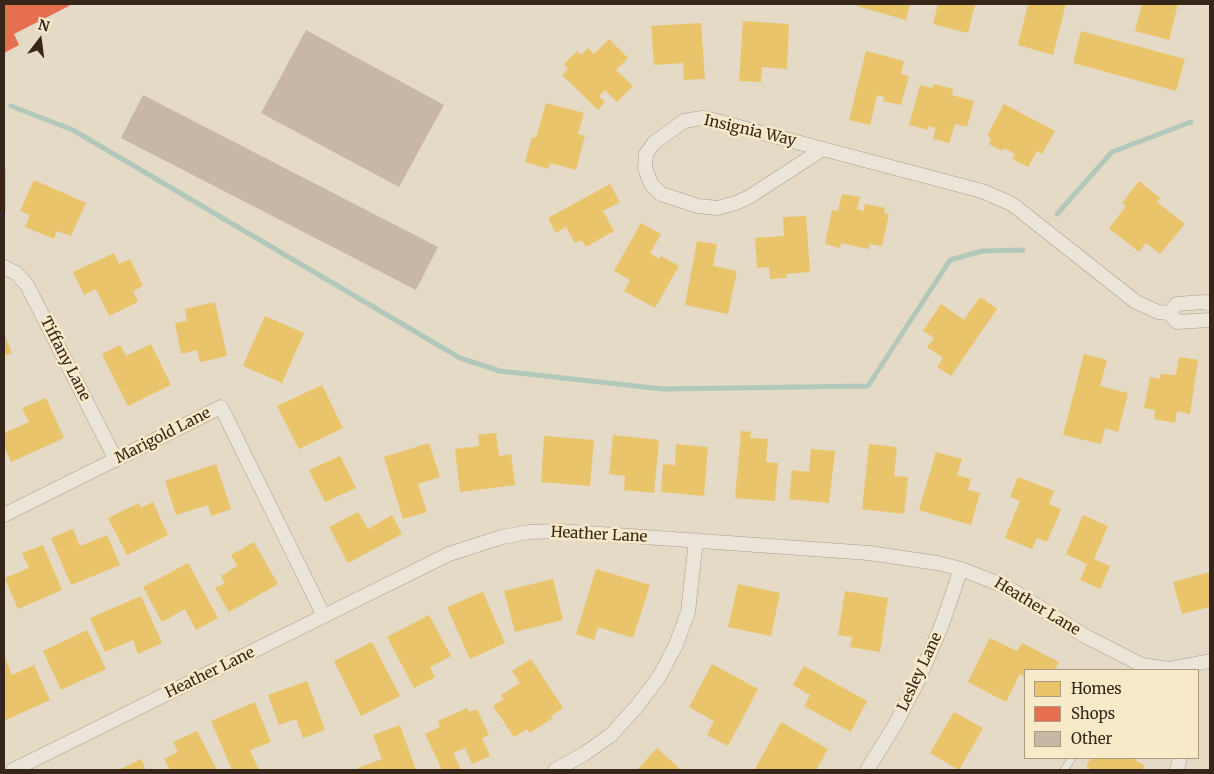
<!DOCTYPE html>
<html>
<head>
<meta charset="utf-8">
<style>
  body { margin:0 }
  #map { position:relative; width:1214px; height:774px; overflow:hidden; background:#e4dac5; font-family:Merriweather,serif }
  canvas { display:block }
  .frame { position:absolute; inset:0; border:5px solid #362619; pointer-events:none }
  .legend { position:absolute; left:1024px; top:669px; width:175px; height:90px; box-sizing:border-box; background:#f8e9c8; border:1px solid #aa9b82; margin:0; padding:6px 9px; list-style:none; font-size:15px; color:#362619 }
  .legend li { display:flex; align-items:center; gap:10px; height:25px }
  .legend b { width:25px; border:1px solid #aa9b82 }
  .north { position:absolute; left:15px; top:15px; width:50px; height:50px; -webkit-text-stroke:4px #f8e9c8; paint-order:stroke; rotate:15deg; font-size:14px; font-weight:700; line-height:20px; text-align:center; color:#362619 }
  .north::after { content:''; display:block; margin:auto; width:18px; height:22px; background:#362619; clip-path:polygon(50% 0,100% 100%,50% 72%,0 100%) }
</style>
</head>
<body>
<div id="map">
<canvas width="1214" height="774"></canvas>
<div class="frame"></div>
<ul class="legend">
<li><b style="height:14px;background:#e9c46a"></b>Homes</li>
<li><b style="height:14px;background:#e76f51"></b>Shops</li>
<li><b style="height:14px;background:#c8b7a6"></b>Other</li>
</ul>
<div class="north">N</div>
</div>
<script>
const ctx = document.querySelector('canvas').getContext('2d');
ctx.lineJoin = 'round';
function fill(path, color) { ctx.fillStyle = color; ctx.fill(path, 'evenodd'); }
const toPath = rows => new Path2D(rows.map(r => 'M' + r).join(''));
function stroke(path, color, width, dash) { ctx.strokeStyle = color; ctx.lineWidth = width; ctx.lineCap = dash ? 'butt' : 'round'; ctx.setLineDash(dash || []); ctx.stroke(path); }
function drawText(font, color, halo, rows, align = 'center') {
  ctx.font = font + ' Merriweather,serif'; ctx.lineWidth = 5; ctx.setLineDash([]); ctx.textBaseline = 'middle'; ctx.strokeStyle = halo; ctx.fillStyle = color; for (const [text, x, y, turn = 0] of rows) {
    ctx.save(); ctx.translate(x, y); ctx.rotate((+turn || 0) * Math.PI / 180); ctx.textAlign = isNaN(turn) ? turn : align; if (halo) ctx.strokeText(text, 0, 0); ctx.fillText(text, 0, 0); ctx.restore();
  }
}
fill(toPath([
  [857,4,910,4,906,20,857,6],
  [938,4,975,4,968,33,933,24],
  [1028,4,1066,4,1053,55,1018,45],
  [1142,4,1178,4,1169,40,1135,31],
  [743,21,789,24,787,69,762,67,761,82,739,81],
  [701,23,705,79,684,80,683,63,654,65,651,26],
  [1081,31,1185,59,1176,91,1073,63],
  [609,39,628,58,616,70,633,86,617,102,605,90,599,96,605,102,598,110,562,75,568,69,564,64,577,51,581,55,588,48,594,54],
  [866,51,904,61,901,74,909,76,901,105,883,101,884,97,877,95,870,125,849,120],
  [934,84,953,89,952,95,974,101,967,127,955,124,949,143,933,139,936,128,929,126,928,130,909,125,920,85,932,88],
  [546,103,584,113,578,134,585,136,576,170,550,163,548,169,525,162,532,137,536,138],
  [1004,104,1055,131,1042,154,1037,151,1028,167,1012,159,1015,154,1004,148,1002,151,989,144,991,138,987,136],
  [4,169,6,169,6,212,4,212],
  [34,180,86,203,71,236,57,231,54,239,25,227,30,215,20,211],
  [1139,181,1160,198,1157,202,1185,224,1160,254,1146,243,1139,252,1109,228,1126,206,1122,203],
  [610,184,620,202,603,211,614,231,586,247,582,240,575,243,566,227,556,233,548,218],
  [842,194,860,197,857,209,864,211,865,204,885,208,884,213,889,214,882,246,870,244,868,249,841,243,840,248,825,244,832,210,838,211],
  [806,216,810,272,786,274,787,278,770,279,769,267,757,268,755,238,784,236,783,217],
  [641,223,661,234,650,253,659,259,661,256,679,266,655,308,624,291,630,280,614,271],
  [697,241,717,244,713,266,737,271,728,314,685,305],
  [114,253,119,264,130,259,143,286,133,291,138,302,109,316,96,289,84,295,73,272],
  [980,297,997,309,951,376,937,367,943,358,927,347,934,338,923,331,941,304,964,320],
  [215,302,227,356,200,362,197,350,181,354,175,323,187,321,185,309],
  [265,316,304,333,282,383,243,366],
  [4,334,12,353,4,356],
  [151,344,171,385,128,406,102,354,120,345,126,356],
  [1084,354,1107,360,1100,386,1128,393,1118,432,1105,428,1101,444,1063,435],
  [1179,357,1198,360,1190,414,1177,411,1175,423,1154,419,1155,410,1144,408,1150,377,1160,379,1160,374,1176,375],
  [322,385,343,428,299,449,277,406],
  [46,398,64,438,11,462,4,446,4,433,29,422,22,408],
  [741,431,751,432,750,438,768,439,766,462,778,463,775,501,735,498],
  [496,433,499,456,511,454,515,485,460,492,455,449,479,446,478,435],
  [613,435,659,440,654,493,624,490,625,476,609,474],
  [544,436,594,440,590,486,541,482],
  [429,443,440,477,418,484,427,512,403,519,384,457],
  [676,444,708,447,704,496,661,492,663,464,675,465],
  [869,444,897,447,894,476,908,477,904,514,862,509],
  [811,449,835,451,829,503,789,499,792,470,809,472],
  [936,452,962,459,957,475,971,479,968,490,980,493,971,525,919,510],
  [340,456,356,488,325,502,309,470],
  [216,464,231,509,211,516,208,505,176,515,165,481],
  [1018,477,1054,491,1049,504,1061,509,1047,542,1037,538,1032,549,1005,538,1020,501,1010,497],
  [153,502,168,535,127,555,108,518,139,503,141,508],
  [358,512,368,529,392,515,402,534,348,563,329,527],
  [1083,515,1108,526,1094,559,1110,566,1100,589,1080,580,1087,564,1066,554],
  [73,529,80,546,107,535,120,565,71,585,51,538],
  [254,542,278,584,229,612,215,588,225,583,221,576,237,566,231,555],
  [43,545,62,590,18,609,5,578,29,568,22,553],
  [188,563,218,618,196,630,185,609,162,622,143,587],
  [596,569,650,585,633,638,598,627,594,640,576,634],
  [1210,572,1210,607,1182,614,1173,582],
  [553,579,563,620,515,632,504,591],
  [738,584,780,593,771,636,728,627],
  [845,591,888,598,880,652,850,647,852,637,838,635],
  [483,592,505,643,470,659,447,607],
  [141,596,162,643,138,654,133,640,105,652,90,618],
  [429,615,451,656,430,667,435,677,414,688,387,637],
  [87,630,106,669,61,690,43,651],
  [990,638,1017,651,1022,643,1059,662,1055,670,1025,670,1025,677,1020,674,1006,702,968,682],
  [372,642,400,696,361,716,334,661],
  [4,655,12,675,34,665,50,700,6,720,4,715],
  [531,659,563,708,551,716,553,718,530,733,527,729,514,737,493,706,504,699,501,695,520,683,512,671],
  [712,664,758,689,728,746,707,735,714,721,689,707],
  [804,666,867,701,851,732,804,706,810,695,793,685],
  [307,681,325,730,303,738,296,719,279,725,268,695],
  [255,702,271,742,250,750,259,770,232,770,211,721],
  [467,708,469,712,477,709,489,735,482,738,490,756,472,764,465,748,453,753,461,770,442,770,425,734,440,727,438,721],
  [954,712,983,728,959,770,930,753],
  [781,722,828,749,816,770,755,769],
  [400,725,416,770,359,770,358,768,382,759,373,735],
  [197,731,217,770,170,770,164,759,178,752,173,742],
  [657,748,681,770,637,770],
  [1091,758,1132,758,1145,766,1142,770,1092,770,1086,766],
  [141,759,146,770,119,770]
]), '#e9c46a');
fill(toPath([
  [4,4,68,4,69,6,14,34,19,45,4,53]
]), '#e76f51');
stroke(toPath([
  [11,106,73,130,460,358,500,371,663,389,868,386,950,260,982,251,1023,250],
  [1057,214,1112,152,1191,122]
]), '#b2c8ba', 5);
fill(toPath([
  [306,30,444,105,399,187,261,113],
  [143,95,438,247,416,290,121,138]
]), '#c8b7a6');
const lane = toPath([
  [1064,770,1072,758]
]);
const street = toPath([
  [823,149,749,197,736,203,717,208,698,206,661,194,651,184,645,168,646,154,654,143,684,121,702,118,713,120,982,191,1012,204,1136,302,1158,312,1169,313],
  [4,267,16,273,27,285,116,460],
  [1210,304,1204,302,1177,304,1169,313,1177,322,1210,320],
  [4,515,221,407,324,616],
  [13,770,449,554,502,537,529,532,560,531,869,553,937,563,961,569,1007,587,1087,637,1142,665,1169,669,1210,661],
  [555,770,584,754,611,735,637,706,659,677,676,645,688,612,696,540],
  [867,770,895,725,918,681,941,627,961,569],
  [1177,770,1180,758]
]);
stroke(lane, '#a89e90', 8);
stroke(street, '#a89e90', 15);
stroke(lane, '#ebe4d8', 7);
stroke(street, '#ebe4d8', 14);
drawText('15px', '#362619', '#f8e9c8', [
  ["Insignia Way",750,131,13],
  ["Tiffany Lane",65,359,63],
  ["Marigold Lane",163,436,-27],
  ["Heather Lane",599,535,3],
  ["Heather Lane",1037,607,31],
  ["Lesley Lane",920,672,-65],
  ["Heather Lane",210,673,-26]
]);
</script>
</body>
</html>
